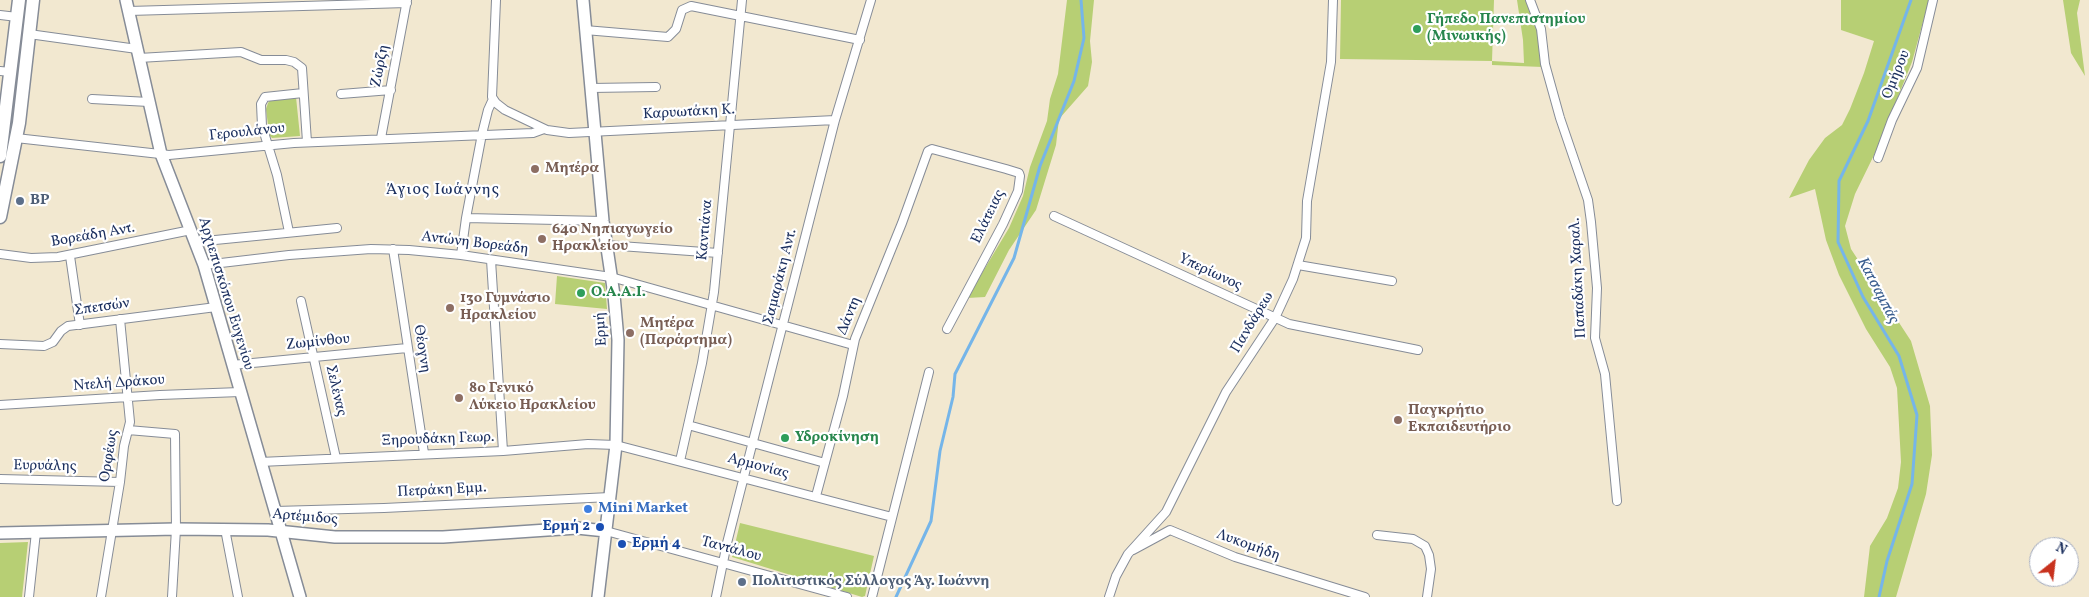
<!DOCTYPE html>
<html>
<head>
<meta charset="utf-8">
<style>
  body { margin:0 }
  #map { position:relative; width:2089px; height:597px; overflow:hidden; background:#f2e8d0; font-family:Vollkorn,serif }
  canvas { display:block }
  .north { position:absolute; left:2029px; top:537px; width:50px; height:50px; box-sizing:border-box; background:#fff; border:1px solid #a4acbf; border-radius:50%; rotate:29deg; font-size:14px; font-weight:700; line-height:20px; text-align:center; color:#1b2f5e }
  .north::after { content:''; display:block; margin:auto; width:18px; height:22px; background:#c8321e; clip-path:polygon(50% 0,100% 100%,50% 72%,0 100%) }
</style>
</head>
<body>
<div id="map">
<canvas width="2089" height="597"></canvas>
<div class="north">N</div>
</div>
<script>
const ctx = document.querySelector('canvas').getContext('2d');
ctx.lineJoin = 'round';
function fill(path, color) { ctx.fillStyle = color; ctx.fill(path, 'evenodd'); }
const toPath = rows => new Path2D(rows.map(r => 'M' + r).join(''));
function stroke(path, color, width, dash) { ctx.strokeStyle = color; ctx.lineWidth = width; ctx.lineCap = dash ? 'butt' : 'round'; ctx.setLineDash(dash || []); ctx.stroke(path); }
function drawText(font, color, halo, rows, align = 'center') {
  ctx.font = font + ' Vollkorn,serif'; ctx.lineWidth = 4.5; ctx.setLineDash([]); ctx.textBaseline = 'middle'; ctx.strokeStyle = halo; ctx.fillStyle = color; for (const [text, x, y, turn = 0] of rows) {
    ctx.save(); ctx.translate(x, y); ctx.rotate((+turn || 0) * Math.PI / 180); ctx.textAlign = isNaN(turn) ? turn : align; if (halo) ctx.strokeText(text, 0, 0); ctx.fillText(text, 0, 0); ctx.restore();
  }
}
fill(toPath([
  [1067,0,1094,0,1090,41,1092,62,1088,86,1059,119,1056,145,1036,210,1009,250,985,297,967,298,1009,228,1023,196,1030,167,1047,121,1050,99,1058,74],
  [1341,0,1494,0,1492,61,1524,63,1523,40,1517,0,1527,0,1539,30,1543,67,1492,65,1492,61,1340,59],
  [1841,0,1929,0,1912,62,1876,151,1855,194,1845,226,1851,249,1911,341,1930,406,1932,455,1926,494,1896,597,1864,597,1870,546,1887,518,1898,488,1901,462,1897,388,1890,367,1866,329,1839,275,1826,240,1815,189,1789,198,1809,160,1825,138,1842,125,1850,109,1864,73,1874,41,1841,30],
  [2063,0,2080,0,2077,13,2085,76,2071,53],
  [296,97,300,136,272,138,270,136,268,125,266,109,268,103,271,99],
  [557,276,605,283,607,309,555,304],
  [740,523,874,556,865,596,862,597,732,557],
  [28,542,22,597,0,597,0,543]
]), '#b7cf74');
stroke(toPath([
  [896,597,931,521,940,451,953,397,955,374,1014,258,1040,166,1074,81,1084,38,1081,0],
  [1879,597,1887,561,1912,484,1917,415,1899,356,1863,297,1838,242,1839,181,1868,121,1911,0]
]), '#75b5e9', 3);
const street = toPath([
  [496,0,492,97,496,103,505,110,547,130,569,133,835,120],
  [1530,0,1541,29,1545,64,1560,118,1588,200,1591,222,1597,288,1595,338,1605,374,1617,501],
  [129,11,407,3],
  [0,15,17,17],
  [585,30,668,37,676,29,682,10,691,6,860,40],
  [29,34,137,49],
  [139,58,241,52,261,60,286,60,294,62,302,68,307,142],
  [0,71,11,72],
  [591,88,656,87],
  [341,94,391,90],
  [92,99,149,102],
  [16,138,169,155,294,143,533,133,544,129],
  [381,138,407,0],
  [1878,158,1892,120,1917,68,1933,0],
  [1054,216,1289,324,1418,350],
  [466,218,603,221],
  [289,232,277,175,262,126,261,104,265,97,303,93],
  [195,242,337,228],
  [606,245,718,253],
  [393,249,424,453],
  [0,254,31,258,58,257,191,230],
  [461,255,466,218,482,134,488,110,493,99],
  [70,256,80,325],
  [491,260,503,451],
  [204,265,289,255,371,249,409,250,461,255,611,277,853,345],
  [1298,265,1392,281],
  [301,301,336,458],
  [0,344,44,346,53,342,61,331,68,326,216,307],
  [232,365,407,348],
  [0,405,160,395,240,392],
  [688,425,825,463],
  [128,430,175,434,176,529,172,597],
  [680,461,702,363,714,292,742,0],
  [260,462,503,451,588,444,616,445,892,517],
  [0,479,120,482],
  [816,496,843,396,855,339,902,223,928,151,932,149,1006,169,1019,173,1020,176,1018,191,1003,224,947,329],
  [275,511,384,508,610,497],
  [225,529,238,597],
  [606,531,847,597],
  [1377,535,1413,539,1425,546,1429,555,1431,569,1427,597],
  [1133,550,1170,530,1235,557,1365,597],
  [29,597,36,532],
  [101,597,120,482,124,446,130,422,120,319],
  [716,597,727,543,835,120,871,0],
  [872,597,929,372],
  [1109,597,1116,576,1128,554,1166,512,1226,392,1275,318,1293,279,1306,238,1307,201,1331,62,1333,0]
]);
const secondary = toPath([
  [126,0,161,154,204,265,300,597],
  [583,0,603,221,614,295,618,340,616,445,598,597],
  [0,533,176,529,268,530,335,537,443,537,577,528,606,531]
]);
const primary = toPath([
  [0,156,19,0],
  [0,217,19,123,33,0]
]);
stroke(street, '#868c97', 10);
stroke(secondary, '#868c97', 14);
stroke(primary, '#868c97', 15);
stroke(street, '#fff', 8);
stroke(secondary, '#fff', 11);
stroke(primary, '#fff', 12);
for (const [x, y, r, color] of [
  [1417,29,5,"#2e9e5b"],
  [535,169,5,"#8d6e63"],
  [20,201,5,"#5c6f8a"],
  [542,239,5,"#8d6e63"],
  [581,293,5,"#2e9e5b"],
  [450,308,5,"#8d6e63"],
  [630,333,5,"#8d6e63"],
  [459,398,5,"#8d6e63"],
  [1398,420,5,"#8d6e63"],
  [785,438,5,"#2e9e5b"],
  [588,509,5,"#3f7fe0"],
  [600,527,5,"#1a4fb4"],
  [622,544,5,"#1a4fb4"],
  [742,582,5,"#5c6f8a"]
]) { const dot = new Path2D(); dot.arc(x, y, r, 0, 2 * Math.PI); ctx.fillStyle = color; ctx.fill(dot); stroke(dot, '#fff', 2); }
drawText('bold 15px', '#27864d', '#fff', [
  ["Γήπεδο Πανεπιστημίου",1427,20],
  ["(Μινωικής)",1427,37],
  ["Ο.Α.Α.Ι.",591,293],
  ["Υδροκίνηση",795,438]
], 'left');
drawText('15px', '#1b2f5e', '#fff', [
  ["Ζώρζη",381,66,-79],
  ["Ομήρου",1897,75,-68],
  ["Καρυωτάκη Κ.",689,113,-3],
  ["Γερουλάνου",247,133,-6],
  ["Ελάτειας",989,217,-64],
  ["Καντιάνα",706,230,-85],
  ["Βορεάδη Αντ.",93,236,-10],
  ["Αντώνη Βορεάδη",475,244,7],
  ["Υπερίωνος",1210,273,25],
  ["Σαμαράκη Αντ.",781,277,-76],
  ["Παπαδάκη Χαραλ.",1579,278,-93],
  ["Αρχιεπισκόπου Ευγενίου",225,294,73],
  ["Σπετσών",102,308,-8],
  ["Δάντη",850,316,-68],
  ["Πανδάρεω",1253,323,-59],
  ["Ερμή",602,329,-93],
  ["Ζωμίνθου",318,343,-6],
  ["Θέογνη",421,349,81],
  ["Ντελή Δράκου",119,384,-4],
  ["Σελένας",335,391,77],
  ["Ξηρουδάκη Γεωρ.",438,440,-2],
  ["Ορφέως",110,456,-81],
  ["Ευρυάλης",45,467,1],
  ["Αρμονίας",758,467,15],
  ["Πετράκη Εμμ.",442,491,-3],
  ["Αρτέμιδος",305,518,5],
  ["Λυκομήδη",1248,546,20],
  ["Ταντάλου",731,550,15]
]);
drawText('bold 15px', '#785e54', '#fff', [
  ["Μητέρα",545,169],
  ["64ο Νηπιαγωγείο",552,230],
  ["Ηρακλείου",552,247],
  ["13o Γυμνάσιο",460,299],
  ["Ηρακλείου",460,316],
  ["Μητέρα",640,324],
  ["(Παράρτημα)",640,341],
  ["8ο Γενικό",469,389],
  ["Λύκειο Ηρακλείου",469,406],
  ["Παγκρήτιο",1408,411],
  ["Εκπαιδευτήριο",1408,428]
], 'left');
drawText('bold 15px', '#4e5e75', '#fff', [
  ["BP",30,201],
  ["Πολιτιστικός Σύλλογος Άγ. Ιωάννη",752,582]
], 'left');
drawText('bold 15px', '#366cbe', '#fff', [
  ["Mini Market",598,509]
], 'left');
drawText('bold 15px', '#164399', '#fff', [
  ["Ερμή 2",590,527],
  ["Ερμή 4",632,544,"left"]
], 'right');
ctx.letterSpacing = '1px';
drawText('16px', '#1b2f5e', '#fff', [
  ["Άγιος Ιωάννης",443,191]
]);
ctx.letterSpacing = '0px';
drawText('italic 16px', '#3a5e8f', '#fff', [
  ["Κατσαμπάς",1877,291,62]
]);
</script>
</body>
</html>
